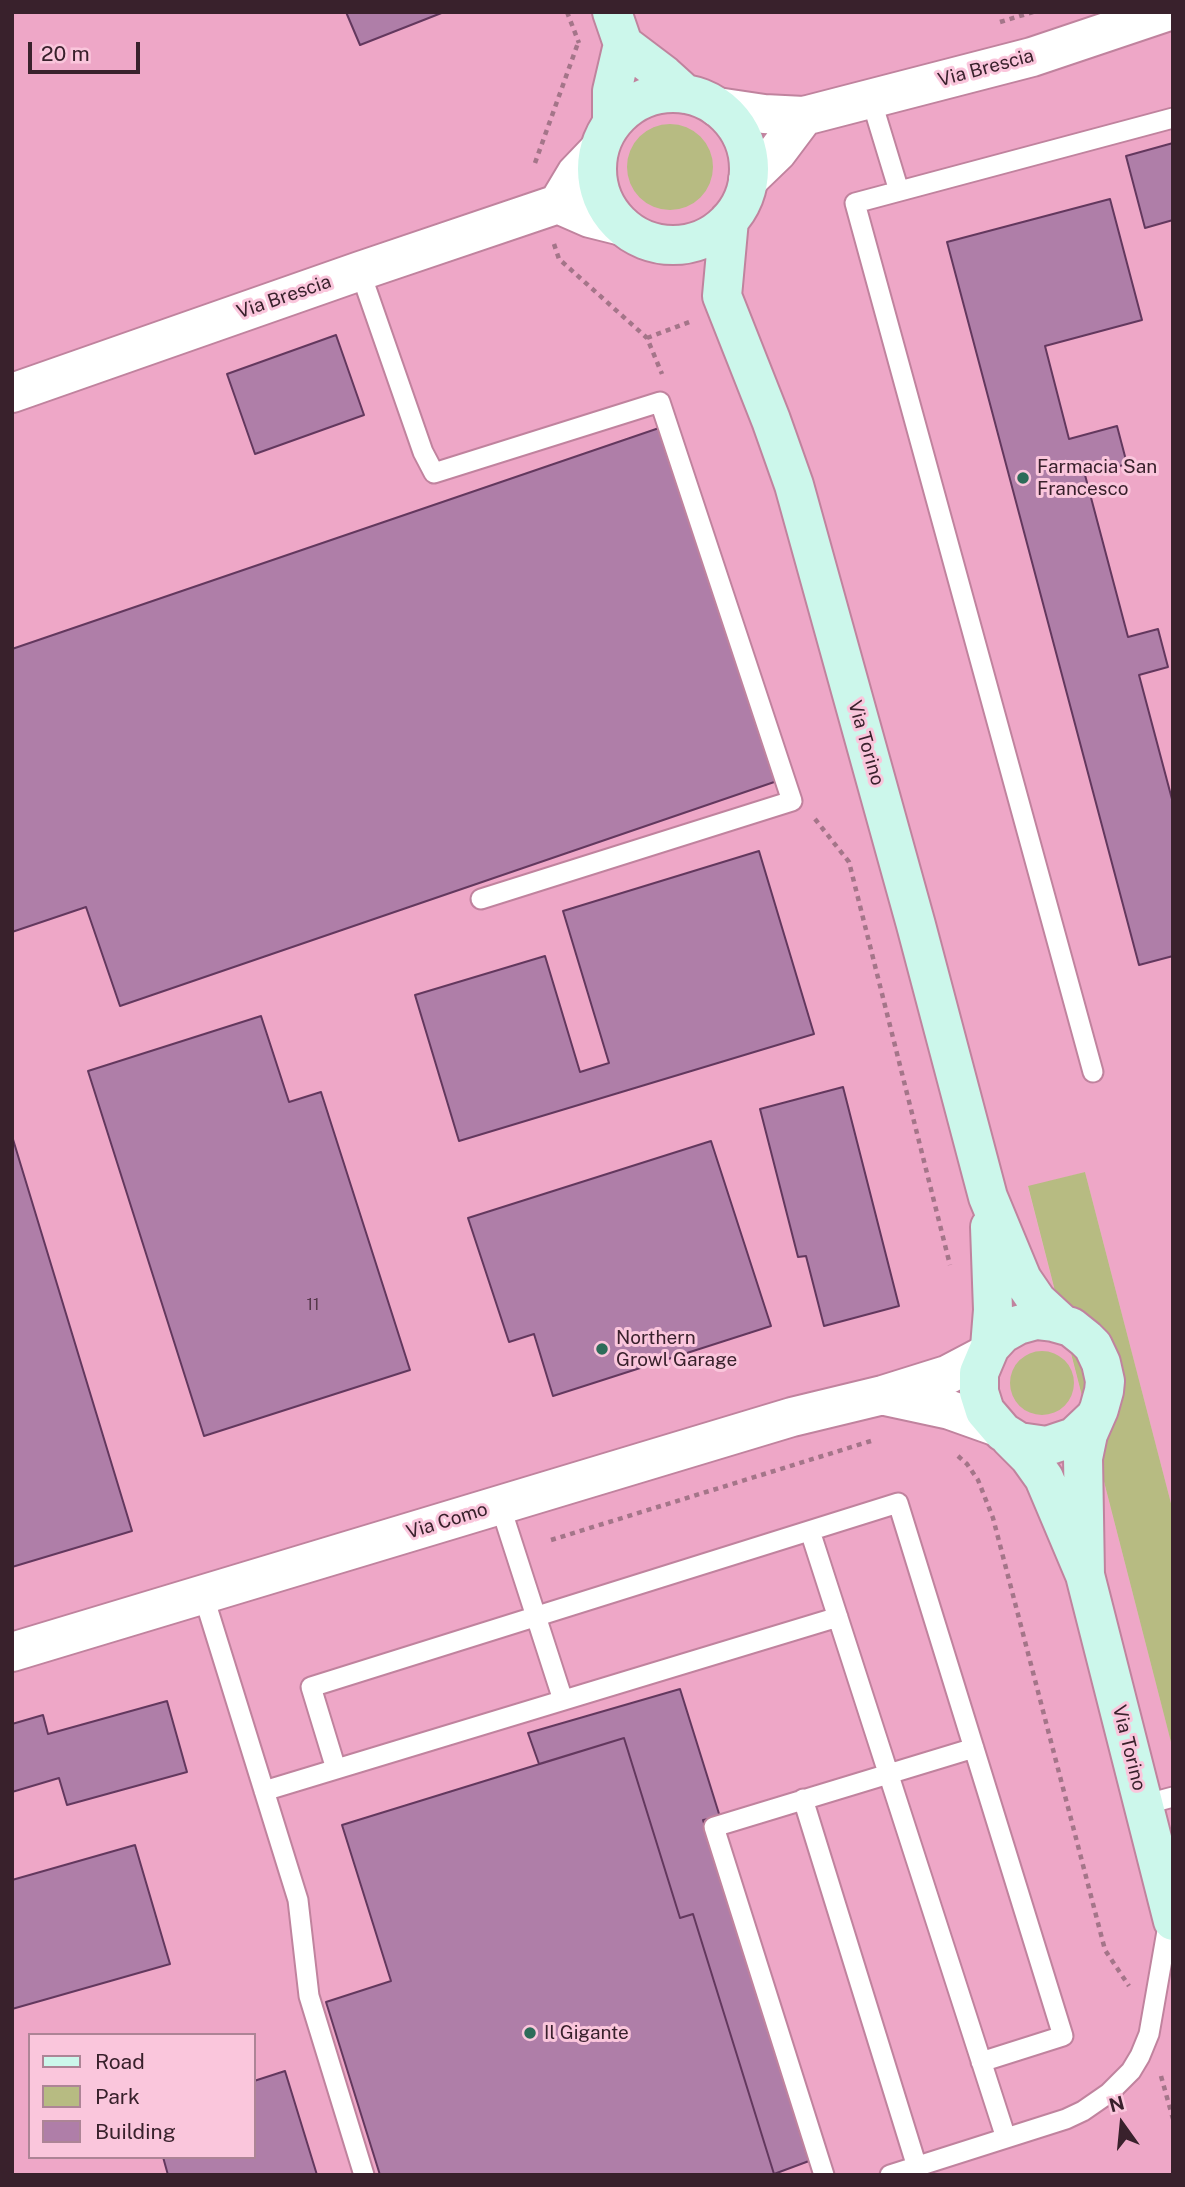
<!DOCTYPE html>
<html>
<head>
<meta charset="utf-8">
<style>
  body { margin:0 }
  #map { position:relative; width:1185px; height:2187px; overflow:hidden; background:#f5b4d0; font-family:"Public Sans",sans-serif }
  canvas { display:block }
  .frame { position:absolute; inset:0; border:14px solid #39212c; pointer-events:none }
  .legend { position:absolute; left:28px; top:2033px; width:228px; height:126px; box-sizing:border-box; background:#fac6dc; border:2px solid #ad8496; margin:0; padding:9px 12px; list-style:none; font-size:21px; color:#39212c }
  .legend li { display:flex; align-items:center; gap:14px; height:35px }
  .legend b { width:35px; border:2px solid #ad8496 }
  .north { position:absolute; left:1087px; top:2089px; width:70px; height:70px; -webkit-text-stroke:5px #fac6dc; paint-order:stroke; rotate:345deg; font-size:19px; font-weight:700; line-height:28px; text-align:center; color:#39212c }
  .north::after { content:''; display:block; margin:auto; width:24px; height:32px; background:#39212c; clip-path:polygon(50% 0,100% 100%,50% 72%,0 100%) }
  .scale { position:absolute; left:28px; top:42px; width:112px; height:32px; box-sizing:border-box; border:4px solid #39212c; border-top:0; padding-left:9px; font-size:21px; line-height:24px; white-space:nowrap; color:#39212c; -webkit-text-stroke:5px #fac6dc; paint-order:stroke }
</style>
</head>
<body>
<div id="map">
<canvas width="1185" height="2187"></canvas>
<div class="frame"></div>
<ul class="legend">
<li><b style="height:9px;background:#ccf7eb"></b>Road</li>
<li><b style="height:19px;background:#b7bb82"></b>Park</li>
<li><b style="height:19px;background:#af7ea8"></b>Building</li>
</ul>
<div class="north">N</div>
<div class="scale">20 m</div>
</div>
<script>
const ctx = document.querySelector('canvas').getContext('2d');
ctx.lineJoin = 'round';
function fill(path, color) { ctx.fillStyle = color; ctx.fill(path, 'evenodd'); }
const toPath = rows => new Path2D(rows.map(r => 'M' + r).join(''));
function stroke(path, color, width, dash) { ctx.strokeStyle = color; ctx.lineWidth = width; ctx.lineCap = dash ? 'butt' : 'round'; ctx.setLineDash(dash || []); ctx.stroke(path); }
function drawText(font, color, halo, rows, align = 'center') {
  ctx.font = font + ' "Public Sans",sans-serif'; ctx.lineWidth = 6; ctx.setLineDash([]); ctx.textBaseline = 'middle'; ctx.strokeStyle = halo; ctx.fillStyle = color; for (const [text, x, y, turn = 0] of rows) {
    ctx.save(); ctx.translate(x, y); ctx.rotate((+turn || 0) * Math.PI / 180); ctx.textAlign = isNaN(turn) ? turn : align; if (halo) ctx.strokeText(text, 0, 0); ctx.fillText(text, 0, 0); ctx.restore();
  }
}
fill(toPath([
  [12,12,1173,12,1173,1511,1085,1172,1028,1187,1173,1750,1173,2175,12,2175],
  [30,2035,254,2035,254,2157,30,2157]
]), '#eea7c7');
fill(toPath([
  '627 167a43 43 0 1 1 86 0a43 43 0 1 1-86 0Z',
  [1085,1172,1173,1511,1173,1750,1028,1186],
  '1010 1383a32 32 0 1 1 64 0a32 32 0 1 1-64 0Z'
]), '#b7bb82');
const building = toPath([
  [346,12,444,12,360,45,346,12],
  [1173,143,1173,220,1145,228,1126,156,1173,143],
  [1110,199,1142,320,1045,346,1069,439,1117,426,1127,464,1085,475,1128,637,1158,629,1168,667,1139,675,1173,803,1173,956,1139,965,947,242,1110,199],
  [336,335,364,415,255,454,227,374,336,335],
  [662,427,783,779,120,1006,86,907,12,932,12,649,662,427],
  [759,851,814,1034,459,1141,415,995,545,956,580,1072,609,1063,563,911,759,851],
  [261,1016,289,1102,321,1092,410,1370,204,1436,88,1071,261,1016],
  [843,1087,899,1306,824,1326,806,1256,798,1257,760,1109,843,1087],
  [12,1136,132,1531,12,1567,12,1136],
  [711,1141,771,1326,553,1396,534,1334,509,1342,468,1218,711,1141],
  [680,1689,720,1817,703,1820,809,2161,774,2174,693,1914,680,1918,624,1738,539,1764,528,1733,680,1689],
  [167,1701,187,1772,67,1805,59,1778,12,1792,12,1724,43,1715,48,1734,167,1701],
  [624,1738,680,1918,693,1914,774,2174,380,2175,326,2002,391,1981,342,1825,624,1738],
  [135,1845,170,1964,12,2009,12,1880,135,1845],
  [285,2071,317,2175,168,2175,163,2157,254,2157,254,2081,285,2071]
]);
fill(building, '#af7ea8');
stroke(building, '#63385e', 2);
const lane = toPath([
  [871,99,899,191],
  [360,271,423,452,434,473,660,402,792,801,481,899],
  [1093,1072,855,203,1173,118],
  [500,1505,563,1700],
  [810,1531,1006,2138],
  [203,1594,298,1900,309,1996,364,2175],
  [336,1769,311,1687,898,1503,1063,2036,981,2062],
  [264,1791,838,1617],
  [803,1799,917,2167],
  [1143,1805,1173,1797],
  [824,2175,714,1827,974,1748],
  [890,2175,1066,2119,1083,2111,1109,2093,1131,2071,1140,2056,1149,2034,1170,1914]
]);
const street = toPath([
  [717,107,764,114,804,116,1032,57,1166,12],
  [748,180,777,152,804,116],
  [558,204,576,174,598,151],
  [12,393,360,271,558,204,590,218,622,226],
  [885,1396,950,1410,995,1426],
  [12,1652,792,1417,883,1395,947,1375,985,1355]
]);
const secondary = toPath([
  [612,12,623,44,612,91,612,123],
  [623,44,664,75,685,94],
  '597 169a76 76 0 1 1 152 0a76 76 0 1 1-152 0Z',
  [729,220,722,296,771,420,794,485,916,925,988,1197,1022,1279,1037,1301,1062,1324],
  [990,1227,993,1310,990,1347],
  [1010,1438,1029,1457,1044,1478,1085,1575,1173,1921],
  [1085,1575,1083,1458,1088,1434,1099,1409,1104,1391,1105,1381,1101,1363,1093,1346,1086,1339,1071,1327,1053,1322,1036,1320,1018,1325,1002,1334,990,1347,979,1373,979,1392,985,1411,1003,1432,1019,1442,1047,1446,1074,1437,1094,1418]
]);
stroke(lane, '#c0839e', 23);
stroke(street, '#c0839e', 42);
stroke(secondary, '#c0839e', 42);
stroke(toPath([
  [567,12,579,43],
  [1000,22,1033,12],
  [535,163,578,43],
  [554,244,559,259,647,338,662,374],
  [647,338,692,321],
  [815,819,849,862,950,1265],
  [958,1456,967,1464,978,1480,993,1518,1105,1950,1129,1986],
  [551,1540,871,1441],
  [1161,2076,1173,2119]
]), '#a47589', 4.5, [5, 5]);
stroke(lane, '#fff', 19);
stroke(street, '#fff', 38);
stroke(secondary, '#ccf7eb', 38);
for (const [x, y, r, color] of [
  [1023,478,7,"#2d6c59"],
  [602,1349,7,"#2d6c59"],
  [530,2033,7,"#2d6c59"]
]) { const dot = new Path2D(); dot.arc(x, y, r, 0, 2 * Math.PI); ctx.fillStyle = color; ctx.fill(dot); stroke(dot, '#fac6dc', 2.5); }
drawText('16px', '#56384b', null, [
  ["11",313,1305]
]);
drawText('19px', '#39212c', '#fac6dc', [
  ["Via Brescia",986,68,-15],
  ["Via Brescia",284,297,-19],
  ["Via Torino",866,743,74],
  ["Via Como",447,1521,-17],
  ["Via Torino",1129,1748,76]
]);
drawText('19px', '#39212c', '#fac6dc', [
  ["Farmacia San",1037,467],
  ["Francesco",1037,489],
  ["Northern",616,1338],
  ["Growl Garage",616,1360],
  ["Il Gigante",544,2033]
], 'left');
</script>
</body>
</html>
